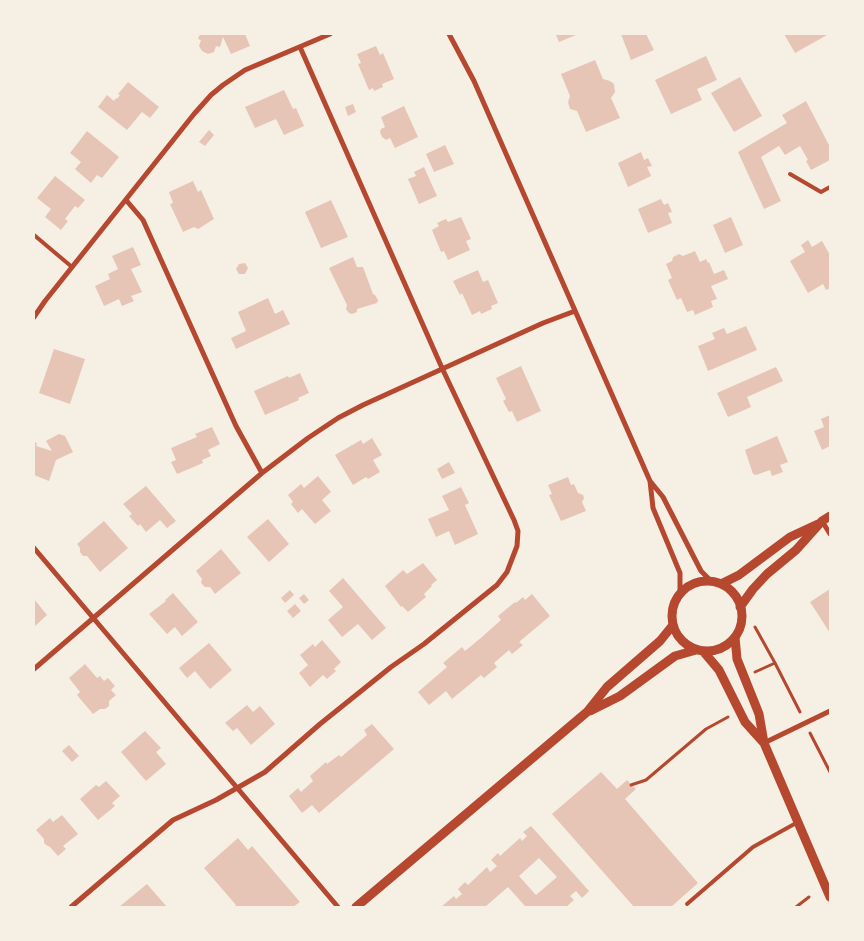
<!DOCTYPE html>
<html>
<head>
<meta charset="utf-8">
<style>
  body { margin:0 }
  #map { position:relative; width:864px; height:941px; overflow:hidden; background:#f6efe4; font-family:Quicksand,sans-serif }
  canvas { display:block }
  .frame { position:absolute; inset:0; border:35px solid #f6efe4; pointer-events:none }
</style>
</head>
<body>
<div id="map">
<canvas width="864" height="941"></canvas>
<div class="frame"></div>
</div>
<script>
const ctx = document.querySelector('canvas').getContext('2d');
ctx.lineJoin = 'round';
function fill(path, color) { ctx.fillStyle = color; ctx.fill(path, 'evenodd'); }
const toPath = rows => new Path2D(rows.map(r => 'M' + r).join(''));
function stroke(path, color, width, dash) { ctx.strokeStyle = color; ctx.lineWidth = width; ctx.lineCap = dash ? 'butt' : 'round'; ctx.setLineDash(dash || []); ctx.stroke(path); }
fill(toPath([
  [200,34,245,34,250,46,231,54,223,37,220,47,216,46,214,52,208,54,202,51,199,46,201,40,198,39],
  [559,34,575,34,576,35,559,42,556,35],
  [621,34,646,34,654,50,631,60],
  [784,34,826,34,827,35,795,53],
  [376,46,380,55,383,53,394,79,382,84,383,87,374,91,373,88,369,90,358,64,361,63,357,54],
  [706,56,717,80,697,89,702,100,671,114,655,80],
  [595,60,603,79,610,81,614,84,615,92,611,98,620,118,586,132,577,111,570,109,568,102,570,96,561,74],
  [740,77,762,116,734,132,711,93],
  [128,82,159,107,150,118,142,112,127,130,98,107,107,95,114,101,116,98,117,99,120,95,118,94],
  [284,90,293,109,296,108,304,126,284,135,276,119,255,128,245,107],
  [806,101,830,147,830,160,811,170,806,161,808,160,800,146,785,155,779,146,761,157,781,201,764,209,738,152,787,123,782,115],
  [353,104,356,112,348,116,345,107],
  [404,106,418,137,395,148,390,138,386,140,382,137,380,132,381,129,385,127,381,117],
  [209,130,214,135,205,146,199,142],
  [87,131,119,157,102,178,97,175,91,183,75,169,81,162,70,153],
  [445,145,454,164,434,172,426,154],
  [641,152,644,160,648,158,652,166,647,167,651,176,628,187,618,163],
  [424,167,437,196,419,204,408,179,416,176,414,172],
  [55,176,85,200,78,208,75,206,65,219,68,221,61,230,45,217,51,209,37,198],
  [193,181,198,192,201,190,214,219,198,229,194,227,183,232,170,204,173,203,169,192],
  [661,199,664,205,668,203,672,212,668,213,672,223,648,233,638,209],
  [331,200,348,237,321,248,305,212],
  [461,217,471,239,466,241,470,250,448,260,444,251,441,252,432,230,439,226,437,223,446,219,448,222],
  [731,217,743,245,725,253,713,225],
  [808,240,812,247,822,241,830,255,830,288,826,290,823,284,808,293,790,261,805,252,801,245],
  [133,247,141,265,131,269,142,292,131,296,134,301,122,306,119,299,104,306,95,286,110,279,108,274,118,269,112,256],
  [695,251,700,262,706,259,708,263,709,262,714,274,724,270,728,279,711,286,717,299,711,301,713,307,695,315,693,310,687,312,681,298,677,300,668,280,672,278,666,264,672,261,673,257,679,254,683,256],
  [353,257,357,267,363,267,373,294,375,295,378,300,377,303,357,309,357,312,352,314,349,313,346,309,347,305,329,268],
  [245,263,248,268,245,274,239,274,236,269,239,264],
  [478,270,483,282,488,280,498,303,491,306,492,309,481,314,480,311,472,315,462,293,460,295,453,281],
  [268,298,275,314,283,310,290,324,236,349,231,338,246,331,238,312],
  [746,326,757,350,708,371,698,346,715,339,712,333,724,328,727,334],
  [54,349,85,359,70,404,39,393],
  [521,366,541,411,517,422,512,411,509,412,503,401,506,399,496,378],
  [776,367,783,381,747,397,751,407,728,417,717,393],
  [300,373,309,393,298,398,299,400,265,415,254,391,288,376,289,378],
  [830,415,830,446,822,450,814,431,824,427,821,419],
  [212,427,220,444,208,450,211,456,202,460,203,463,177,474,171,462,176,460,171,448,197,437,195,434],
  [59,434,65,436,73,452,56,460,49,481,34,475,34,442,37,443,36,446,52,451,46,441],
  [777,436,788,462,780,465,783,472,772,476,770,470,756,475,753,474,745,450],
  [372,438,382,455,373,460,380,472,368,479,366,477,353,485,335,455,361,440,363,444],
  [449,462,455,473,442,479,437,469],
  [318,476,331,492,322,500,331,511,315,524,302,509,298,513,291,504,293,502,288,495,301,484,304,488],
  [568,477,571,485,574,484,578,493,583,495,584,498,582,502,586,511,561,521,549,495,552,494,548,485],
  [146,486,176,521,167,528,160,520,146,532,140,524,138,526,129,516,132,514,123,504],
  [461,487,469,503,465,505,478,534,455,545,449,531,436,537,428,519,449,510,442,496],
  [268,519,289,544,269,562,247,537],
  [104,521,128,548,100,572,87,556,83,556,80,552,80,548,77,544],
  [221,549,241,573,215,594,210,587,205,587,201,583,202,579,196,571],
  [423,563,437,580,431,585,432,586,424,594,426,597,408,612,402,606,401,607,385,586,403,570,407,574],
  [343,578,386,628,372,640,358,624,342,637,328,620,343,607,329,591],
  [830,589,830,633,810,602],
  [290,590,294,595,285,603,281,598],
  [173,593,198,622,182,636,175,627,167,634,149,614,166,601,165,600],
  [304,594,309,600,304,604,299,598],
  [532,594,550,616,519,642,523,645,512,654,509,650,494,663,497,667,484,678,481,675,452,699,446,691,429,705,418,692,447,667,443,663,462,647,465,651,482,637,501,620,498,616,515,602,516,603,523,597,525,600],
  [34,599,47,615,34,627],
  [295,604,301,611,293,618,287,611],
  [322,640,341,662,334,669,336,671,327,679,323,675,310,687,299,673,308,665,300,655,313,644,315,647],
  [209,643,232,670,210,689,195,671,187,678,179,668],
  [85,664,97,678,100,676,104,681,108,678,115,686,111,690,116,695,109,701,109,706,105,709,100,709,93,714,77,695,80,692,69,678],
  [247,705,253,712,260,706,275,724,251,745,237,728,233,731,225,723],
  [372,724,394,749,319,813,312,805,302,813,289,796,298,788,301,792,313,781,310,776,326,762,327,764,339,755,341,757,367,735,364,730],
  [145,731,161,748,156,752,166,764,146,781,121,752],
  [69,745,79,756,72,762,62,751],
  [601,772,617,789,627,780,636,789,625,799,698,883,671,907,634,907,552,814],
  [106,781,120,796,112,803,115,806,98,820,80,799,96,785,99,787],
  [62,815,78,834,63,846,66,849,58,856,50,847,46,845,44,843,44,839,36,830,50,818,53,822],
  [531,826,589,891,582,898,576,891,570,896,574,900,566,907,523,907,525,906,508,887,486,906,488,907,441,907,454,896,456,899,462,894,458,889,465,882,468,885,487,867,490,872,497,866,491,860,498,853,500,856,520,838,522,841,527,836,523,832],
  [539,858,557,877,536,895,519,876],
  [238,838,248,850,252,846,300,902,293,907,233,907,236,905,204,868],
  [147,884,167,907,119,907]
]), '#e6c5b7');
stroke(toPath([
  [755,627,775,663],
  [755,672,775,663,800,712],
  [810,733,830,772],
  [631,785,646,780,706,729,728,717],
  [796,907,809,897]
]), '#b5482f', 3);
stroke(toPath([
  [790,174,821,192,830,187],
  [34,235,72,267],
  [687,904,753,847,798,822]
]), '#b5482f', 4);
stroke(toPath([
  [449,34,474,81,650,481,663,497,701,571,712,582],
  [126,200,143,220,236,426,262,473],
  [34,317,45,301,194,114,211,95,223,85,245,70,330,34],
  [650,481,653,508,680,573,680,593],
  [822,521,830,534],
  [34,548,338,907],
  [34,669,262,473,308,438,338,418,363,405,543,323,575,311],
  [764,743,830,711],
  [71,907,173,820,216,800,265,772,320,724,391,667,424,644,466,610,497,585,507,572,517,546,518,531,514,520,442,368,300,47]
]), '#b5482f', 5);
stroke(toPath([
  '672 616a35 35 0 1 1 70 0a35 35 0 1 1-70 0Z',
  [721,584,739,575,790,537,818,524],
  [740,607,753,589,767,574,796,550,822,521,830,516],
  [735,637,737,659,759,714,764,743,830,897],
  [703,651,719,670,745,722,763,742],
  [590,711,620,696,675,656,696,650],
  [356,907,587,712,607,687,660,641,673,625]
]), '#b5482f', 9);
</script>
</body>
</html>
